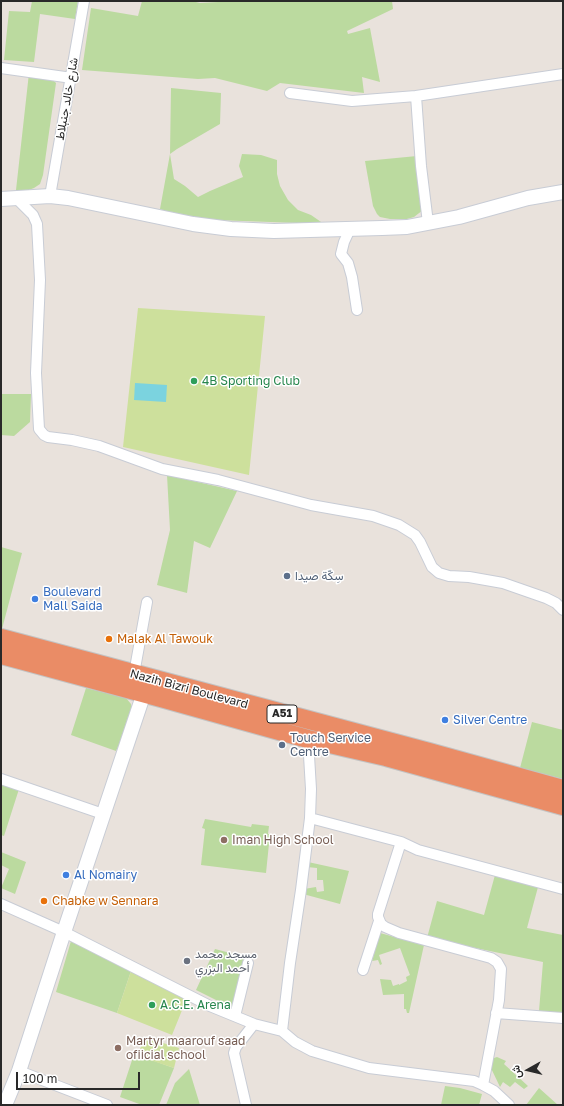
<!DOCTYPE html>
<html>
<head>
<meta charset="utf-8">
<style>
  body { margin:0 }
  #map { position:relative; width:564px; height:1106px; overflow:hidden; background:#e9e2dc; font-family:"Golos Text",Vazirmatn,sans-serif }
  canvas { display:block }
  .frame { position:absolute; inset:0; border:2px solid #292929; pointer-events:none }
  .north { position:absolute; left:508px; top:1050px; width:40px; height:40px; -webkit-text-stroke:3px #fff; paint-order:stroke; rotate:262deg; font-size:11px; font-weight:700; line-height:16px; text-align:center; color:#292929 }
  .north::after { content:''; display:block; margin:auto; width:14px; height:18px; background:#292929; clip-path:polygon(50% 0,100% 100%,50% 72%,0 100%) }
  .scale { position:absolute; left:16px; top:1072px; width:124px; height:18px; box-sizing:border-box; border:2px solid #292929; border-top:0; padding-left:5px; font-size:12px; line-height:14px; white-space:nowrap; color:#292929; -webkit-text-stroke:3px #fff; paint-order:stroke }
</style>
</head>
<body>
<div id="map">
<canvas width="564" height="1106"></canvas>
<div class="frame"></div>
<div class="north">ش</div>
<div class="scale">100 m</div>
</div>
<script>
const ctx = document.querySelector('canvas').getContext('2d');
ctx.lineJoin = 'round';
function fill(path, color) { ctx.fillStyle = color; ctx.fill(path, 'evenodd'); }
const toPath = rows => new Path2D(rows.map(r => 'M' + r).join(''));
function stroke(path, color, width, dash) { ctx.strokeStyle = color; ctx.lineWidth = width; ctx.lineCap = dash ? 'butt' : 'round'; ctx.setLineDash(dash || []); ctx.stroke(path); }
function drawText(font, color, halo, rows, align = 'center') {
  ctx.font = font + ' "Golos Text",Vazirmatn,sans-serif'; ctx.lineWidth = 3; ctx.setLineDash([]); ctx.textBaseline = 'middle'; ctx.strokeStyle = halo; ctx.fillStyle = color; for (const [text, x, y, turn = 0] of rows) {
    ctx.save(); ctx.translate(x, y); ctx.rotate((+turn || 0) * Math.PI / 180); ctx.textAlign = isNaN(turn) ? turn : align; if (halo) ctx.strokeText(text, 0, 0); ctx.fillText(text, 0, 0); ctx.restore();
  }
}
fill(toPath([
  [32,1,78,1,75,19,40,14,34,62,4,60,9,11,30,12],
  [142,1,192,1,200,3,218,2,221,1,392,1,393,9,347,31,348,34,370,28,380,82,362,77,364,93,280,83,267,91,215,78,198,79,82,70,91,8,138,16],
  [29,73,50,77,56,83,43,175,40,184,34,188,26,191,16,190],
  [171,88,221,93,220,124,177,149,170,154,174,179,185,186,198,197,210,191,243,177,239,166,242,154,261,155,277,160,277,174,280,186,288,200,298,210,311,215,324,224,216,220,175,215,160,209,170,154],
  [417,156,423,210,414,217,407,219,390,219,380,217,377,214,373,206,365,161],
  [1,394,31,394,30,422,14,436,1,435],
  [167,475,237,491,210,548,194,541,187,593,157,585,170,530],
  [1,547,22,553,2,629,1,629],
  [86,688,126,698,131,704,132,708,130,722,116,751,71,735],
  [532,722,563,730,563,779,520,768],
  [1,782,19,789,4,836,1,835],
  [205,819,251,827,252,824,269,826,268,834,270,834,266,873,201,865,205,829,202,828],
  [1,852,26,862,15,894,1,888,9,869,1,865],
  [308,862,349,871,340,904,303,894,304,889,316,887,317,892,324,891,323,880,317,880,317,868,307,867],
  [495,875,538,887,527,928,563,935,563,1014,539,1011,543,962,427,938,437,901,484,915],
  [380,933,424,945,409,1013,407,1013,406,1009,404,1009,404,994,383,995,380,979,391,980,393,986,399,984,399,985,407,981,406,977,410,975,400,948,379,955,382,964,380,965,378,960,372,961],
  [71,941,131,971,117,1013,56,992],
  [215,949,245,957,232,1008,196,990],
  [134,1054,174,1068,159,1105,142,1105,120,1097],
  [497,1057,506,1061,504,1064,528,1086,524,1089,515,1082,510,1087,503,1082,500,1087,490,1066,491,1061,494,1058],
  [189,1069,200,1105,166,1105,175,1083],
  [445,1086,460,1088,482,1094,479,1105,441,1105],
  [539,1088,558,1105,526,1105]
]), '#bbda9f');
fill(toPath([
  [138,308,265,316,249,475,123,447],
  [131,971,187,998,172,1035,117,1013],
  [144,1037,179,1048,174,1068,138,1056]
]), '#cde09c');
fill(toPath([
  [135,383,167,385,166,402,134,400]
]), '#7bd3df');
const street = toPath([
  [1,68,72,78],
  [290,93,352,101,416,96],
  [50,196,84,1],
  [17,199,33,215,37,224,40,280,36,373,39,429,44,435,48,437,72,440,99,446,162,469,218,480,311,505,373,516,399,525,415,535,420,542,432,567,439,573,449,576,469,577,503,583,546,598,556,603,563,610],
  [428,223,421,166,416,96,563,74],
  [350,229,344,242,341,254,348,263,352,277,357,310],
  [134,674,147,602],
  [1,779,103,814],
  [310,818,401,842,418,850,563,889],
  [401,842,378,914,378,917,381,924,385,927,399,933,491,958,497,962,501,969,499,1000,483,1085],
  [1,904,64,932,210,1006,254,1024,282,1031,295,1042,312,1051,369,1068,474,1081,483,1085,494,1091,509,1105],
  [363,970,379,921],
  [496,1013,563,1018],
  [235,1016,248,963],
  [282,1031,290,963,301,890,310,818,311,789,308,739],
  [19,1071,107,1105],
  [246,1105,234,1053,236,1047,254,1024]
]);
const secondary = toPath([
  [1,199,50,196,68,198,193,224,231,229,274,231,382,228,407,227,459,217,528,198,563,192],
  [5,1105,19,1071,64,932,144,693]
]);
const highway = toPath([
  [1,638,429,752,563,789],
  [1,655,161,698,308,739,386,757,563,806]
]);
stroke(street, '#c8ccd5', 12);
stroke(secondary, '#c8ccd5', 16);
stroke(highway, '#c3c3c3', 20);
stroke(street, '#fff', 10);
stroke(secondary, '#fff', 14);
stroke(highway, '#ea8c66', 18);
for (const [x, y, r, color] of [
  [194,381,4,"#2e9e5b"],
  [287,576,4,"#5c6f8a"],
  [35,599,4,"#3f7fe0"],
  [109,639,4,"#e8710a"],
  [445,720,4,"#3f7fe0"],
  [282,745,4,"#5c6f8a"],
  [224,840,4,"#8d6e63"],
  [66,875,4,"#3f7fe0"],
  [44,901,4,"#e8710a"],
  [187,961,4,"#6b7280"],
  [152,1005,4,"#2e9e5b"],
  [118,1048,4,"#8d6e63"]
]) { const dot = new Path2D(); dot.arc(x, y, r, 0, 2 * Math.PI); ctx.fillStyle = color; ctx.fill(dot); stroke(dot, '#fff', 1.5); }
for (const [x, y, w] of [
  [282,714,30]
]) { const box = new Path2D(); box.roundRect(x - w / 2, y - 9, w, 18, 3); ctx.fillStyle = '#fff'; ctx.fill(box); stroke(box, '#292929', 1); }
drawText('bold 11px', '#292929', null, [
  ["A51",282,714]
]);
drawText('12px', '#292929', '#fff', [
  ["شارع خالد جنبلاط",67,99,-80],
  ["Nazih Bizri Boulevard",189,689,15]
]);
drawText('12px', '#27864d', '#fff', [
  ["4B Sporting Club",202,381],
  ["A.C.E. Arena",160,1005]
], 'left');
drawText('12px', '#4e5e75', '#fff', [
  ["سِكّة صيدا",295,576],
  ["Touch Service",290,738],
  ["Centre",290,752]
], 'left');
drawText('12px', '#366cbe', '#fff', [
  ["Boulevard",43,592],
  ["Mall Saida",43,606],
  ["Silver Centre",453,720],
  ["Al Nomairy",74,875]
], 'left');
drawText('12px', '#c56008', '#fff', [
  ["Malak Al Tawouk",117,639],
  ["Chabke w Sennara",52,901]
], 'left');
drawText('12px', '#785e54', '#fff', [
  ["Iman High School",232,840],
  ["Martyr maarouf saad",126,1041],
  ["ofiicial school",126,1055]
], 'left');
drawText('12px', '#5b616d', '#fff', [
  ["مسجد محمد",195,954],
  ["أحمد البزري",195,968]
], 'left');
</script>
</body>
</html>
